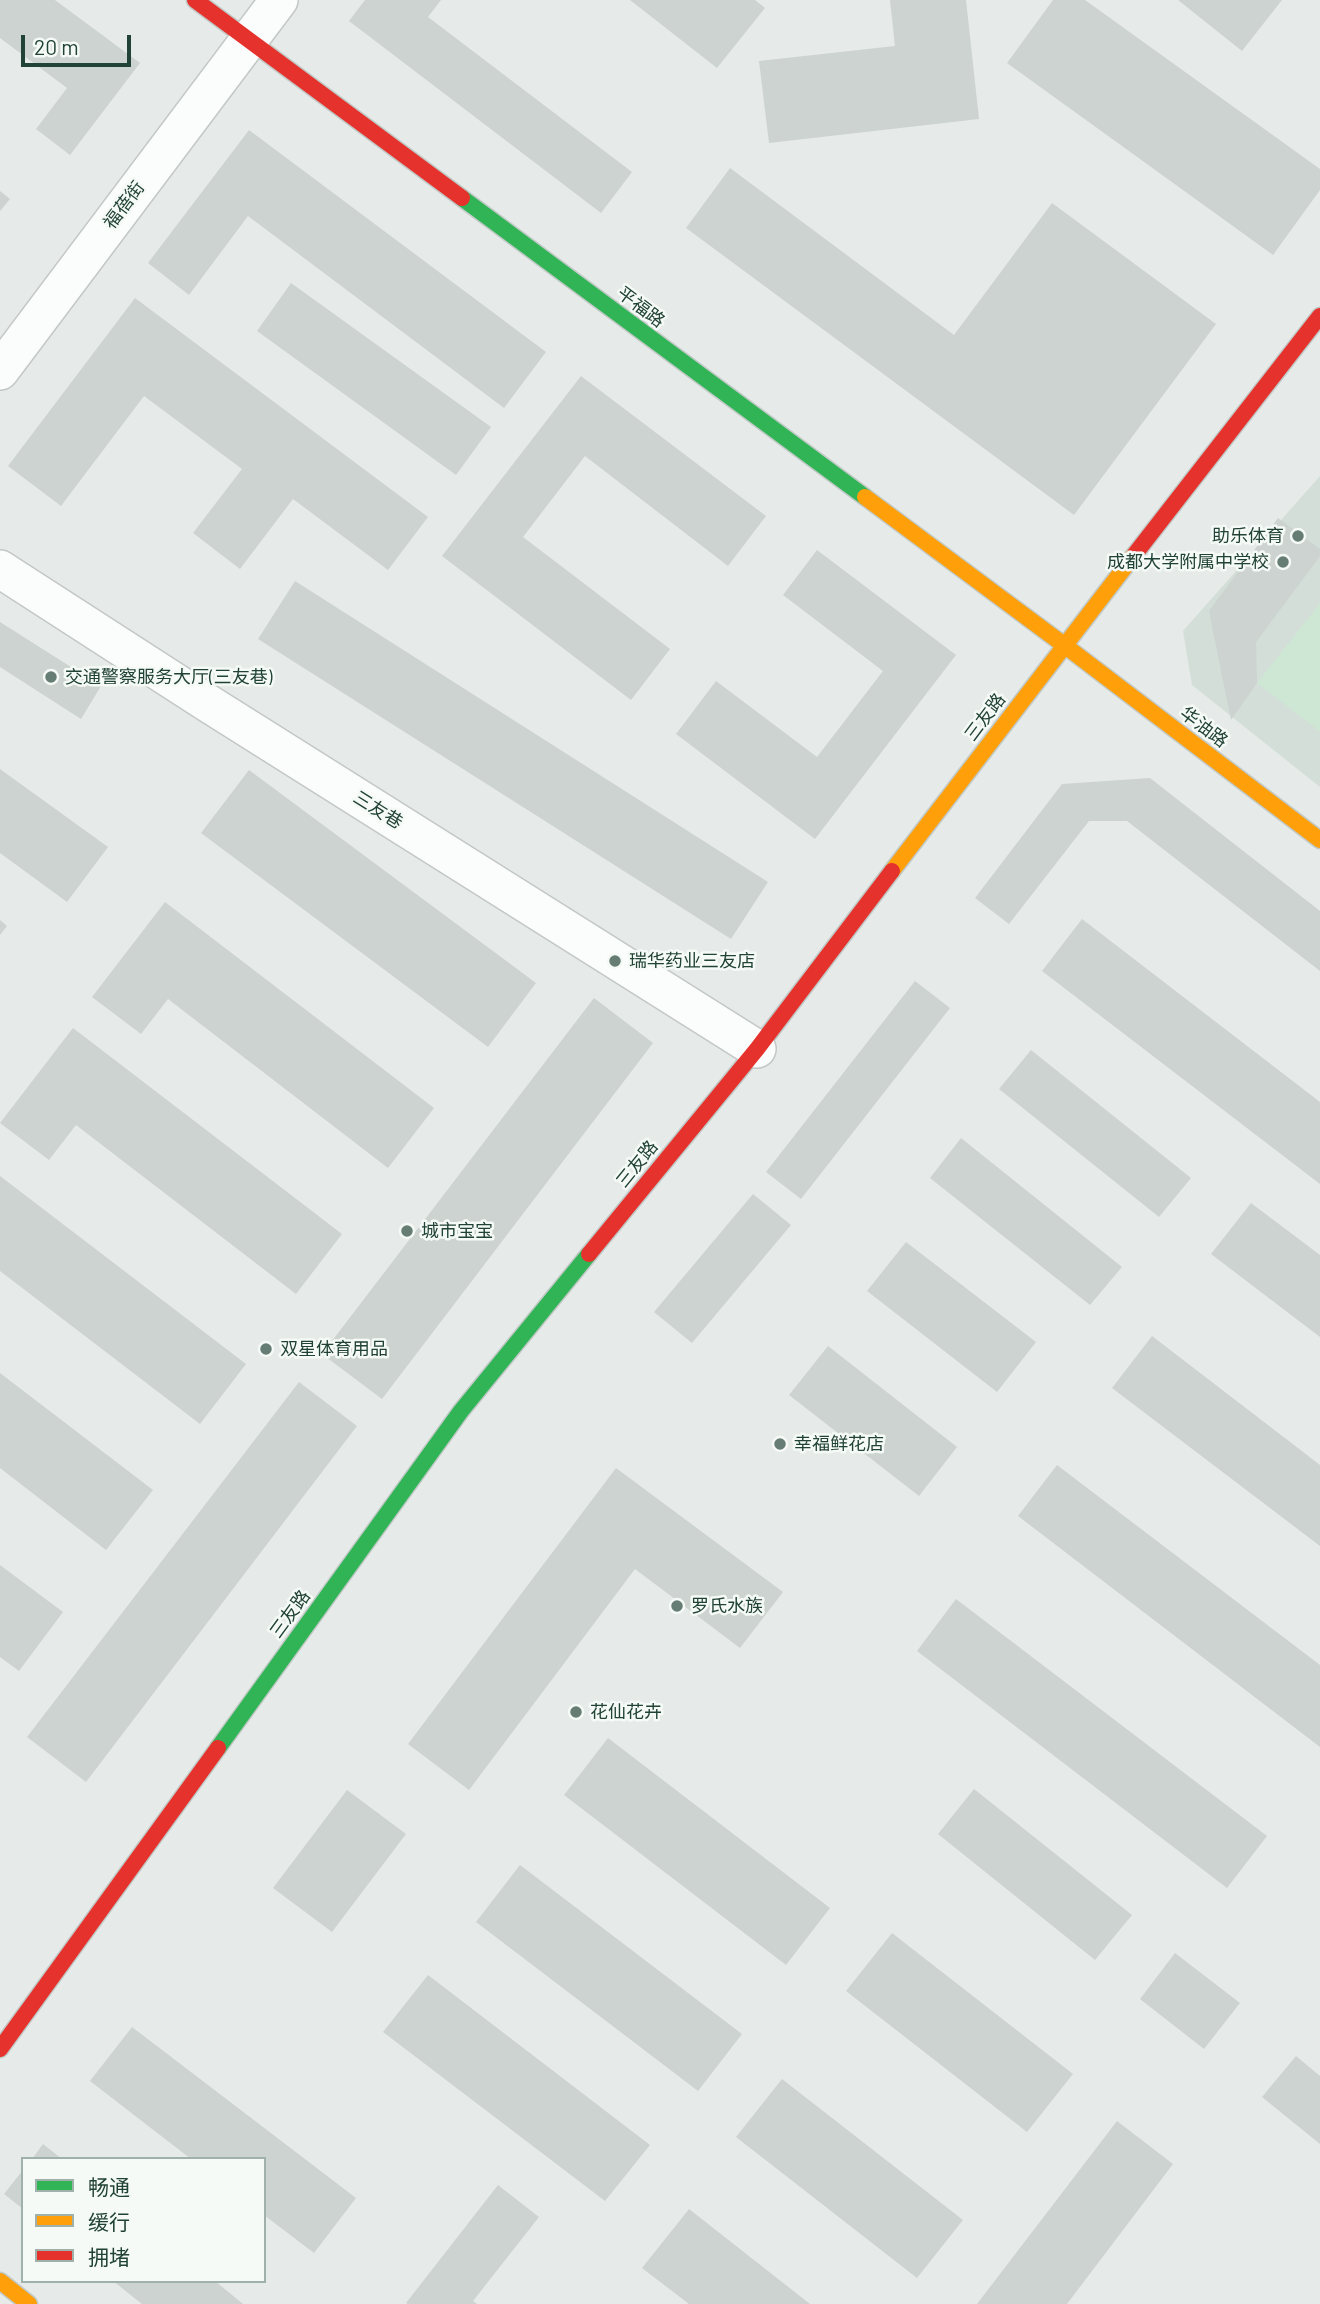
<!DOCTYPE html>
<html>
<head>
<meta charset="utf-8">
<style>
  body { margin:0 }
  #map { position:relative; width:1320px; height:2304px; overflow:hidden; background:#e6ebe9; font-family:Barlow,"Noto Sans SC",sans-serif }
  canvas { display:block }
  .legend { position:absolute; left:21px; top:2157px; width:245px; height:126px; box-sizing:border-box; background:#f5faf7; border:2px solid #a0b0aa; margin:0; padding:9px 12px; list-style:none; font-size:21px; color:#214236 }
  .legend li { display:flex; align-items:center; gap:14px; height:35px }
  .legend b { width:35px; border:2px solid #a0b0aa }
  .scale { position:absolute; left:21px; top:35px; width:110px; height:32px; box-sizing:border-box; border:4px solid #214236; border-top:0; padding-left:9px; font-size:21px; line-height:24px; white-space:nowrap; color:#214236; -webkit-text-stroke:5px #f5faf7; paint-order:stroke }
</style>
</head>
<body>
<div id="map">
<canvas width="1320" height="2304"></canvas>
<ul class="legend">
<li><b style="height:9px;background:#30b455"></b>畅通</li>
<li><b style="height:9px;background:#ff9f0a"></b>缓行</li>
<li><b style="height:9px;background:#e5322d"></b>拥堵</li>
</ul>
<div class="scale">20 m</div>
</div>
<script>
const ctx = document.querySelector('canvas').getContext('2d');
ctx.lineJoin = 'round';
function fill(path, color) { ctx.fillStyle = color; ctx.fill(path, 'evenodd'); }
const toPath = rows => new Path2D(rows.map(r => 'M' + r).join(''));
function stroke(path, color, width, dash) { ctx.strokeStyle = color; ctx.lineWidth = width; ctx.lineCap = dash ? 'butt' : 'round'; ctx.setLineDash(dash || []); ctx.stroke(path); }
function drawText(font, color, halo, rows, align = 'center') {
  ctx.font = font + ' Barlow,"Noto Sans SC",sans-serif'; ctx.lineWidth = 5; ctx.setLineDash([]); ctx.textBaseline = 'middle'; ctx.strokeStyle = halo; ctx.fillStyle = color; for (const [text, x, y, turn = 0] of rows) {
    ctx.save(); ctx.translate(x, y); ctx.rotate((+turn || 0) * Math.PI / 180); ctx.textAlign = isNaN(turn) ? turn : align; if (halo) ctx.strokeText(text, 0, 0); ctx.fillText(text, 0, 0); ctx.restore();
  }
}
fill(toPath([
  [1320,476,1320,787,1192,685,1183,631]
]), '#d3ded8');
fill(toPath([
  [1320,603,1320,732,1257,683]
]), '#cee6d4');
fill(toPath([
  [0,0,55,0,140,63,70,155,36,129,67,88,0,38],
  [365,0,441,0,428,17,632,172,601,213,349,21],
  [630,0,755,0,765,8,717,68],
  [890,0,966,0,979,119,769,143,759,61,895,46],
  [1053,0,1085,0,1320,169,1320,190,1273,255,1007,63],
  [1178,0,1282,0,1242,51],
  [249,130,546,352,504,408,248,216,189,295,148,263],
  [730,168,954,335,1052,203,1216,324,1074,515,686,228],
  [0,191,10,199,0,211],
  [291,283,491,427,456,475,257,331],
  [135,298,428,517,388,570,293,499,240,569,193,533,242,469,144,396,61,506,8,466],
  [581,376,766,516,728,566,585,456,523,537,670,649,631,700,442,556],
  [1278,518,1320,549,1320,556,1256,642,1257,683,1231,720,1209,611],
  [817,550,956,655,815,839,676,734,716,681,817,757,883,671,783,595],
  [295,581,768,882,731,939,258,639],
  [0,622,101,686,81,719,0,667],
  [0,769,108,847,67,902,0,853],
  [249,770,536,983,488,1047,201,833],
  [1150,778,1320,911,1320,971,1127,821,1089,821,1009,924,975,898,1062,784],
  [165,902,434,1108,388,1168,168,999,141,1034,92,997],
  [1082,919,1320,1102,1320,1184,1042,971],
  [0,920,7,926,0,935],
  [915,981,950,1008,801,1199,766,1172],
  [594,998,653,1043,382,1399,322,1354],
  [73,1028,342,1234,296,1294,76,1125,49,1160,0,1123],
  [1031,1050,1191,1178,1159,1217,999,1089],
  [961,1138,1122,1267,1090,1305,930,1178],
  [0,1176,246,1364,200,1424,0,1271],
  [753,1194,791,1225,692,1343,654,1312],
  [1251,1203,1320,1255,1320,1337,1211,1254],
  [906,1242,1036,1342,997,1392,867,1291],
  [1152,1336,1320,1465,1320,1546,1112,1388],
  [828,1346,957,1447,919,1496,789,1395],
  [0,1373,153,1490,106,1550,0,1468],
  [299,1382,357,1426,86,1782,27,1737],
  [1057,1465,1320,1665,1320,1747,1018,1516],
  [616,1468,783,1592,740,1648,635,1569,469,1790,408,1744],
  [0,1565,63,1612,19,1671,0,1657],
  [956,1599,1267,1836,1227,1888,917,1651],
  [608,1738,830,1908,786,1965,564,1795],
  [974,1789,1132,1915,1095,1960,938,1834],
  [347,1790,406,1834,332,1932,273,1888],
  [520,1865,742,2034,698,2091,476,1922],
  [892,1933,1073,2074,1027,2132,846,1991],
  [1175,1953,1240,2003,1204,2049,1140,1999],
  [428,1975,650,2145,605,2201,383,2032],
  [132,2027,356,2198,314,2253,264,2215,264,2159,191,2159,90,2081],
  [1296,2056,1320,2076,1320,2144,1262,2097],
  [782,2079,963,2220,917,2278,736,2137],
  [1117,2121,1173,2164,1067,2304,977,2304],
  [43,2144,62,2159,32,2159],
  [23,2170,23,2209,4,2194],
  [498,2185,539,2217,473,2301,477,2304,408,2304,406,2303],
  [689,2209,810,2304,689,2304,642,2268],
  [113,2281,215,2281,243,2304,142,2304]
]), '#ccd3d0');
const street = toPath([
  [0,371,279,0],
  [0,569,206,702,757,1049]
]);
const fast = toPath([
  [462,198,865,497],
  [218,1748,461,1411,589,1254]
]);
const slow = toPath([
  [865,497,1064,645,1320,840],
  [892,871,1135,554],
  [0,2281,29,2304]
]);
const jam = toPath([
  [195,0,462,198],
  [1135,554,1320,316],
  [589,1254,757,1049,892,871],
  [0,2049,218,1748]
]);
stroke(street, '#c3c8c6', 40);
stroke(fast, '#c1c9c6', 19);
stroke(slow, '#c1c9c6', 19);
stroke(jam, '#c1c9c6', 19);
stroke(street, '#fbfcfc', 37);
stroke(fast, '#30b455', 16);
stroke(slow, '#ff9f0a', 16);
stroke(jam, '#e5322d', 16);
for (const [x, y, r, color] of [
  [1298,536,7,"#667d75"],
  [1283,562,7,"#667d75"],
  [51,677,7,"#667d75"],
  [615,961,7,"#667d75"],
  [407,1231,7,"#667d75"],
  [266,1349,7,"#667d75"],
  [780,1444,7,"#667d75"],
  [677,1606,7,"#667d75"],
  [576,1712,7,"#667d75"]
]) { const dot = new Path2D(); dot.arc(x, y, r, 0, 2 * Math.PI); ctx.fillStyle = color; ctx.fill(dot); stroke(dot, '#f5faf7', 2.5); }
drawText('18px', '#214236', '#f5faf7', [
  ["福蓓街",124,205,-53],
  ["平福路",641,307,37],
  ["三友路",985,717,-53],
  ["华油路",1204,727,37],
  ["三友巷",378,810,32],
  ["三友路",637,1164,-51],
  ["三友路",290,1614,-54]
]);
drawText('18px', '#214236', '#f5faf7', [
  ["助乐体育",1284,536,"right"],
  ["成都大学附属中学校",1269,562,"right"],
  ["交通警察服务大厅(三友巷)",65,677],
  ["瑞华药业三友店",629,961],
  ["城市宝宝",421,1231],
  ["双星体育用品",280,1349],
  ["幸福鲜花店",794,1444],
  ["罗氏水族",691,1606],
  ["花仙花卉",590,1712]
], 'left');
</script>
</body>
</html>
